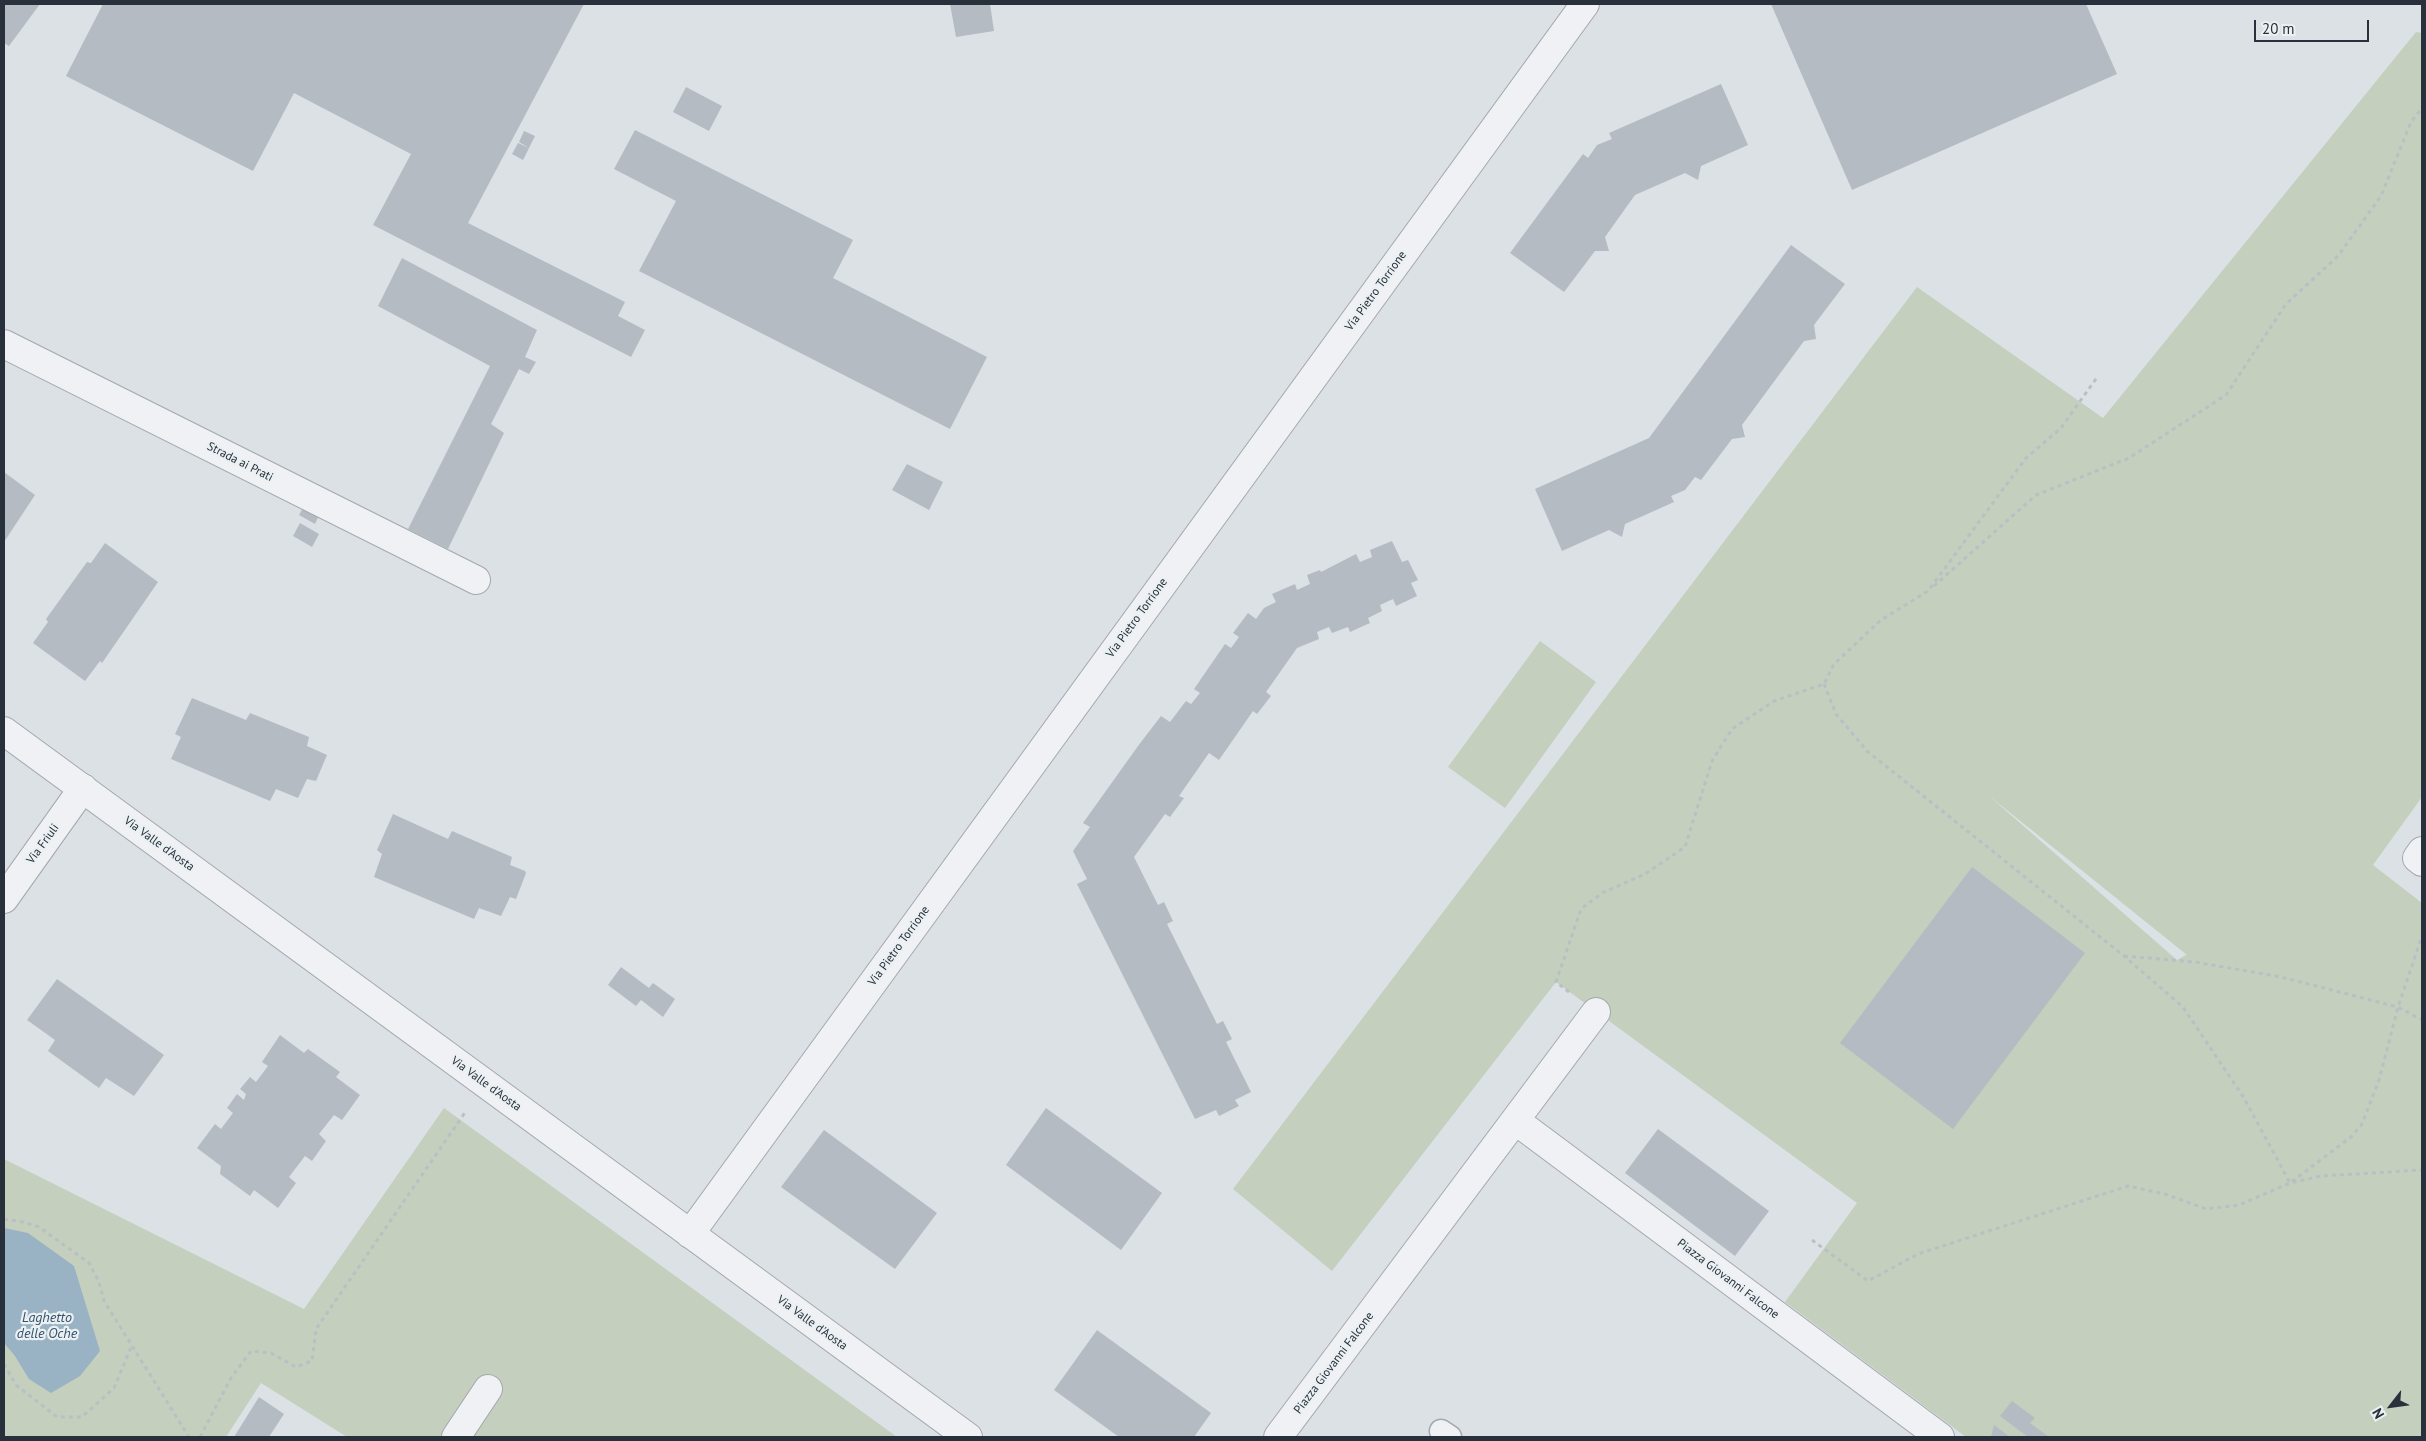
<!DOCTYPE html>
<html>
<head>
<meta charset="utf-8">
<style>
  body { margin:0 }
  #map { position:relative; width:2426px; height:1441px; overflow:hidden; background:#dce1e5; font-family:"PT Sans",sans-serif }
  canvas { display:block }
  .frame { position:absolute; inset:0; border:5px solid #27303b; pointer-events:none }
  .north { position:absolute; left:2366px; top:1381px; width:50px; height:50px; -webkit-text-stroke:4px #ebf0f3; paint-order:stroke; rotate:240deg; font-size:14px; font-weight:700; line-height:20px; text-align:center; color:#27303b }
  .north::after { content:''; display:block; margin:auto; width:18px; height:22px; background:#27303b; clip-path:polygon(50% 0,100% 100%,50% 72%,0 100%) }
  .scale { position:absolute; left:2254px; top:20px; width:115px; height:22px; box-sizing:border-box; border:2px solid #27303b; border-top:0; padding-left:6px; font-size:15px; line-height:18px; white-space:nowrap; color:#27303b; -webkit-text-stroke:4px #ebf0f3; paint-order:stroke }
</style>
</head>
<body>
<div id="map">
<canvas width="2426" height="1441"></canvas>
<div class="frame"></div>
<div class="north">N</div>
<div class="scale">20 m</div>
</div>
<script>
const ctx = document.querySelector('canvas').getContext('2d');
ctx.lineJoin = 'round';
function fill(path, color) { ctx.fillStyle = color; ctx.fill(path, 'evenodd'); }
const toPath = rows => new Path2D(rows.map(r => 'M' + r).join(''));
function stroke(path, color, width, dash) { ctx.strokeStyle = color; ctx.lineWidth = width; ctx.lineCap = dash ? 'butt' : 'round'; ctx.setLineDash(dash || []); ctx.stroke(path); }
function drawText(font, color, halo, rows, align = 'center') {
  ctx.font = font + ' "PT Sans",sans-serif'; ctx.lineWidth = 4.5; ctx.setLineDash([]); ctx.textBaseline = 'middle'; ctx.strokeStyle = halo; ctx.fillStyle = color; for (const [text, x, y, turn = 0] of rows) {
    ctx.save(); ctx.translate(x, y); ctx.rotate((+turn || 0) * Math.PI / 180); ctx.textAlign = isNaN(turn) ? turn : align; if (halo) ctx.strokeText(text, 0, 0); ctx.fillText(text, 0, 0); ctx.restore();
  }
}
fill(toPath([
  [2416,32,2422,33,2422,797,2373,865,2422,903,2422,1437,1966,1437,1785,1302,1857,1203,1556,982,1332,1271,1233,1189,1917,287,2103,418],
  [1988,795,2187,955,2186,955,2177,960],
  [1540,641,1596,682,1505,808,1448,767],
  [444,1108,897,1437,347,1437,261,1383,226,1437,4,1437,4,1159,304,1309]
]), '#c4cfbe');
fill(toPath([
  [4,1228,28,1233,74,1266,100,1351,80,1376,51,1393,29,1379,15,1356,4,1343]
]), '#99b2c4');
fill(toPath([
  [4,4,40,4,9,46,4,43],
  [103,4,584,4,468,223,625,302,618,316,645,330,631,357,373,225,411,154,294,93,253,171,66,76],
  [950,4,990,4,994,31,956,37],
  [1771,4,2086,4,2117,74,1852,190],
  [1721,84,1748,145,1701,166,1698,180,1685,173,1635,195,1605,237,1609,251,1595,251,1564,292,1510,253,1583,154,1588,158,1597,145,1612,139,1609,133],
  [686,87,722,106,709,131,673,112],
  [635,130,853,240,833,278,987,357,950,429,639,271,676,201,614,169],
  [524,131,535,136,529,148,519,142],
  [518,143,529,148,523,160,512,154],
  [1791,245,1845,284,1814,325,1816,339,1804,341,1742,425,1745,437,1732,439,1701,480,1695,477,1685,490,1671,496,1674,502,1625,524,1622,537,1609,530,1562,551,1535,489,1649,438],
  [402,258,537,330,525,357,536,362,529,374,519,369,491,424,504,433,448,549,408,529,490,366,378,306],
  [907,464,943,482,929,510,892,490],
  [4,472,35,495,4,542],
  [304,506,320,513,315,524,299,515],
  [300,523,319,534,312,547,293,536],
  [1392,541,1402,562,1408,560,1418,580,1411,583,1417,596,1396,606,1393,599,1380,605,1382,611,1368,618,1370,623,1350,632,1348,627,1332,633,1329,627,1317,632,1319,639,1297,648,1266,692,1271,696,1257,714,1253,711,1219,760,1209,753,1179,796,1184,798,1170,817,1165,814,1134,857,1158,905,1164,902,1173,921,1167,924,1217,1024,1223,1021,1232,1039,1226,1042,1251,1092,1235,1100,1239,1106,1219,1116,1216,1110,1195,1119,1077,884,1087,879,1073,851,1090,827,1083,823,1138,746,1161,716,1170,722,1186,701,1191,704,1200,693,1194,689,1225,644,1231,648,1239,637,1233,633,1248,613,1256,619,1264,608,1276,602,1272,594,1295,584,1297,590,1310,584,1307,575,1320,570,1321,572,1356,554,1360,562,1372,557,1370,550],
  [105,543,158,582,102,663,100,661,85,681,33,643,48,622,46,619,87,562,91,563],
  [192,698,246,720,250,713,309,737,307,746,327,755,316,781,307,779,298,798,276,789,270,801,171,759,181,737,175,734],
  [393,814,448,839,452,831,512,857,510,865,525,871,526,873,516,899,510,897,501,916,479,908,474,919,374,877,382,854,377,850],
  [1972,867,2085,953,1953,1129,1840,1043],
  [621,967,649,988,653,983,675,999,663,1017,641,1000,636,1006,608,985],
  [57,979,164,1055,134,1096,106,1078,99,1088,48,1051,55,1040,27,1020],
  [280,1035,304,1053,308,1049,340,1072,336,1077,360,1095,342,1120,334,1115,319,1134,326,1141,312,1161,305,1156,289,1177,296,1183,278,1208,254,1190,250,1196,220,1174,221,1166,197,1148,215,1124,221,1129,233,1113,227,1108,237,1094,244,1100,246,1094,240,1089,250,1077,256,1082,268,1066,262,1062],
  [1046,1108,1162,1193,1121,1250,1006,1165],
  [1658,1129,1769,1211,1735,1256,1625,1173],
  [824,1130,937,1213,895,1269,781,1187],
  [1097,1330,1211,1413,1194,1437,1119,1437,1054,1390],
  [259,1397,284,1414,269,1437,234,1437],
  [2012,1401,2035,1418,2030,1423,2049,1437,2028,1437,2000,1416],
  [1994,1425,2010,1437,1991,1437]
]), '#b4bbc2');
const service = toPath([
  [1441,1431,1450,1437]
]);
const minor = toPath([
  [4,344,476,580],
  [2422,851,2417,858,2422,862],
  [4,899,83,788],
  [1516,1121,1940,1437],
  [690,1234,1585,4],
  [456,1437,488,1389],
  [1278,1437,1596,1012]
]);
const tertiary = toPath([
  [4,731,968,1437]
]);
stroke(service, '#a2a8af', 25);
stroke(minor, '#a2a8af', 30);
stroke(tertiary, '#a2a8af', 30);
stroke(toPath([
  [1934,586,2036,495,2129,458,2226,395,2286,304,2338,256,2381,196,2411,122,2422,108],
  [1824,684,1836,714,1867,751,2124,956,2183,1007,2244,1098,2290,1183,2351,1137,2362,1124,2379,1080,2398,1007,2422,936],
  [2124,956,2195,962,2281,977,2398,1007,2422,1020],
  [1569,992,1556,982,1581,909,1602,893,1645,874,1685,847,1712,761,1732,729,1774,701,1824,684,1834,664,1881,620,1928,591,2026,458,2061,428,2098,376],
  [4,1219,23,1222,39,1227,89,1263,99,1282,104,1301,189,1437],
  [1812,1240,1868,1281,1918,1254,2128,1186,2165,1194,2206,1209,2239,1205,2290,1183,2321,1176,2422,1170],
  [4,1364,16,1385,57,1417,82,1417,114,1388,132,1345],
  [200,1437,231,1378,251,1351,271,1353,296,1367,312,1361,316,1329,466,1111]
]), '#bbbfc4', 3, [4, 4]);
stroke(service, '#eff1f4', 22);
stroke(minor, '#eff1f4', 28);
stroke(tertiary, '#eff1f4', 28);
drawText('12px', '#27303b', '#ebf0f3', [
  ["Via Pietro Torrione",1376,291,-54],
  ["Strada ai Prati",240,462,27],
  ["Via Pietro Torrione",1137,618,-54],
  ["Via Friuli",43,844,-54],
  ["Via Valle d'Aosta",159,844,36],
  ["Via Pietro Torrione",899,946,-54],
  ["Via Valle d'Aosta",486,1084,36],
  ["Piazza Giovanni Falcone",1728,1279,37],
  ["Via Valle d'Aosta",812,1323,36],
  ["Piazza Giovanni Falcone",1334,1363,-53]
]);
drawText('italic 14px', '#34536c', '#ebf0f3', [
  ["Laghetto",47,1318],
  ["delle Oche",47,1334]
]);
</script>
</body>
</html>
